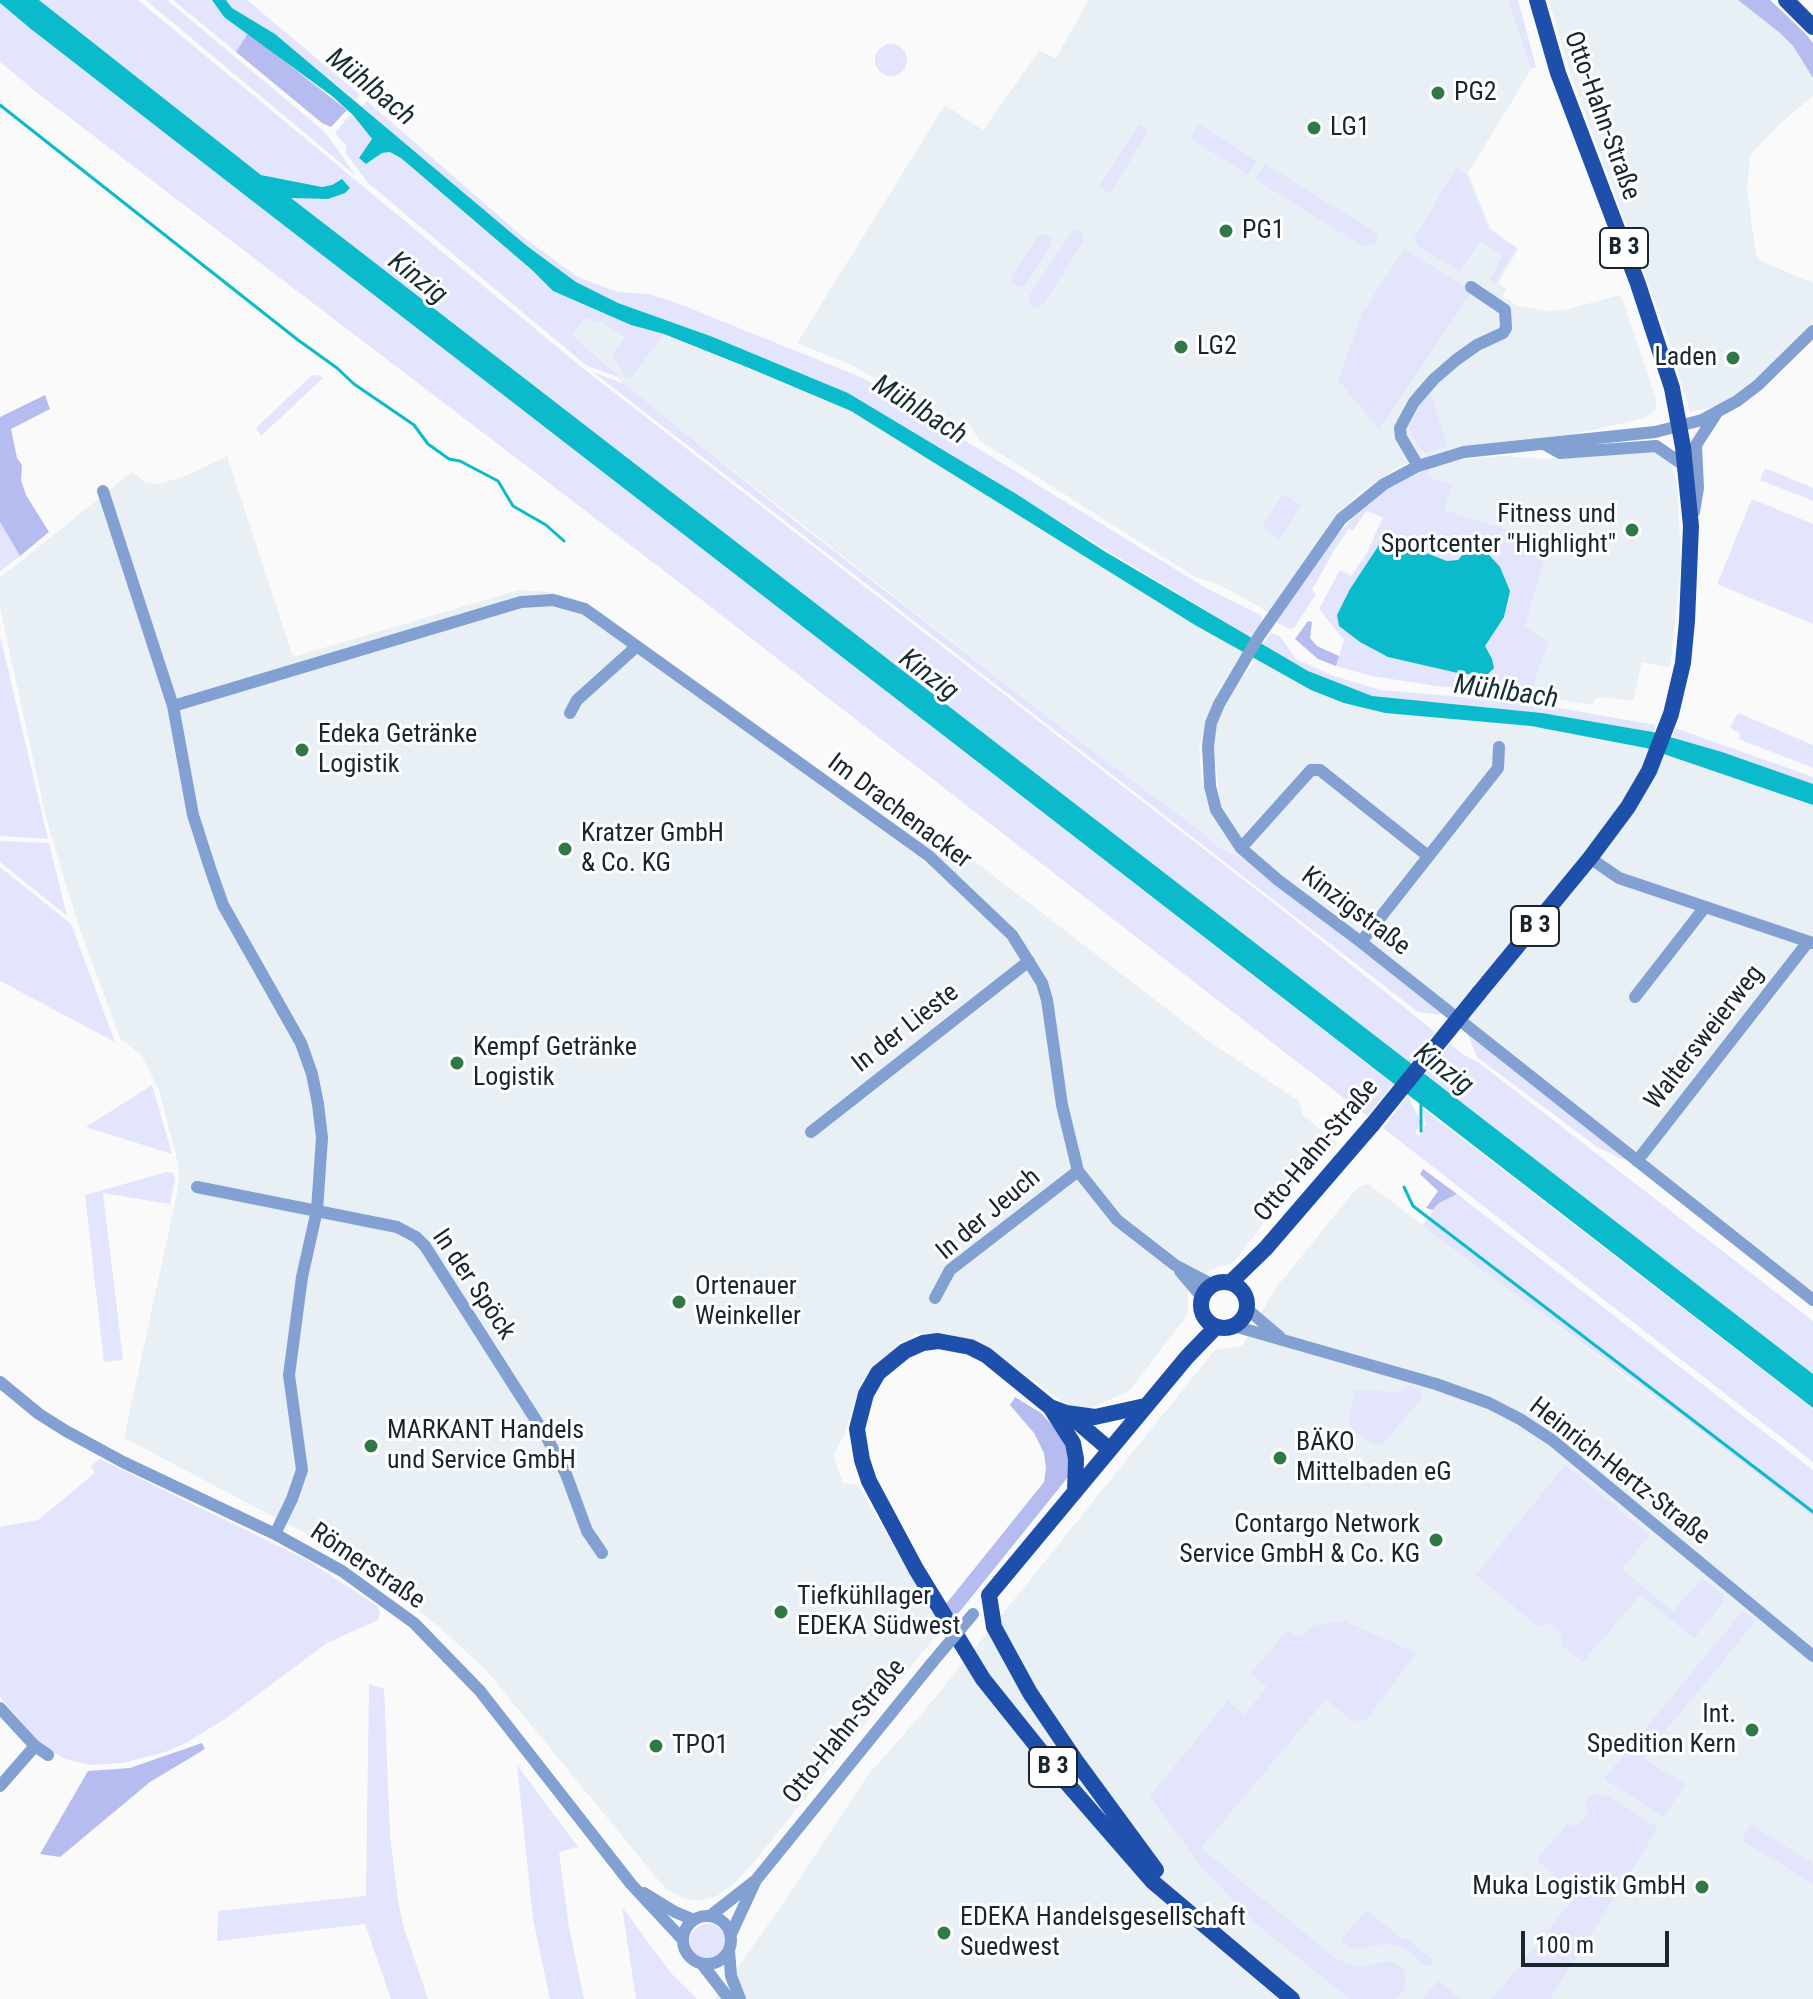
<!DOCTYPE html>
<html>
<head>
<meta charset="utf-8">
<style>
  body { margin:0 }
  #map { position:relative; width:1813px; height:1999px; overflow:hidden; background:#fafafa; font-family:"Roboto Condensed",sans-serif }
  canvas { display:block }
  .scale { position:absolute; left:1521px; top:1931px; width:148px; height:36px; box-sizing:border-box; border:4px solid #1a252e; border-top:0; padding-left:10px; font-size:24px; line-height:28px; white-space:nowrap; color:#1a252e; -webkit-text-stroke:6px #fff; paint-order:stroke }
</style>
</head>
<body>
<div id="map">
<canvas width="1813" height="1999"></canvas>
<div class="scale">100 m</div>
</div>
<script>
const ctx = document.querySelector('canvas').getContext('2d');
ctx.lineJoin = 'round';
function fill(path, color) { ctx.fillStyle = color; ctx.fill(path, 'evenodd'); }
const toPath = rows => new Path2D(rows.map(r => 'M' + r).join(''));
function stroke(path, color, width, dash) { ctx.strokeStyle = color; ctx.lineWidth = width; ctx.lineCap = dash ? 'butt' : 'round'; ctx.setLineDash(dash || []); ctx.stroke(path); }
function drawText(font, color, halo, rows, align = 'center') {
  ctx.font = font + ' "Roboto Condensed",sans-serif'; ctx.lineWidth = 6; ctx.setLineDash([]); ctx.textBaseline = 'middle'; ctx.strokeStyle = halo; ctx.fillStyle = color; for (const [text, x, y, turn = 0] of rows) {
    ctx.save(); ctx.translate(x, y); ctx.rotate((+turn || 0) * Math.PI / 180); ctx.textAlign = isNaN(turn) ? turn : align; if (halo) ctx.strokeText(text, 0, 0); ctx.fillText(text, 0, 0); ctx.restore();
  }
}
fill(toPath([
  [1089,0,1508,0,1531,70,1468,173,1490,228,1518,249,1498,283,1507,289,1502,296,1518,306,1548,311,1564,310,1621,295,1656,399,1656,410,1644,418,1594,430,1545,439,1454,448,1398,467,1362,491,1331,523,1270,613,1218,584,1196,577,1179,567,979,440,964,416,957,428,852,365,797,343,945,105,983,130,1039,51,1056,58],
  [1549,0,1738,0,1780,33,1793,46,1813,78,1813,96,1782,122,1750,155,1747,190,1756,255,1761,261,1813,283,1813,323,1763,372,1733,397,1717,406,1690,412,1670,343,1570,72],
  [586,316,600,320,625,338,631,377,664,334,851,411,1243,652,1220,688,1207,718,1199,749,1202,781,1211,812,1220,801,1213,740,1216,720,1225,701,1256,659,1311,690,1385,713,1531,726,1646,748,1813,805,1813,1304,1248,861,1221,849,1198,829,1087,747,625,386,610,367,572,334],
  [1654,450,1670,462,1677,484,1681,565,1670,668,1642,662,1633,701,1602,697,1596,698,1592,705,1530,695,1549,643,1525,628,1544,561,1508,530,1443,510,1428,477,1430,468,1465,459,1502,456,1546,459],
  [227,456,293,657,519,590,549,592,574,598,599,611,910,834,933,847,949,846,960,850,1210,1042,1299,1101,1303,1115,1338,1144,1289,1189,1234,1262,1212,1269,1188,1292,1188,1309,1184,1320,1129,1391,1084,1411,1071,1408,986,1345,941,1333,917,1334,901,1342,869,1372,861,1383,843,1438,833,1455,843,1483,856,1485,861,1490,942,1628,754,1862,735,1883,717,1896,698,1901,682,1898,664,1887,486,1670,438,1626,389,1587,318,1540,124,1438,178,1189,179,1167,159,1090,142,1056,120,1038,79,927,46,818,0,608,0,578,132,472,145,482,159,484,188,475],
  [1368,1184,1813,1517,1813,1999,715,1999,780,1908,868,1775,926,1709,1215,1350,1242,1346,1275,1289,1350,1196,1360,1186]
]), '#e8eff5');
fill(toPath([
  [39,0,138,0,580,366,1294,919,1435,1032,1410,1063,290,198,332,185,322,187,261,175],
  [146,0,167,0,325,132,356,176],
  [173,0,212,0,224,17,248,33,236,52],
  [226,0,247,0,359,94,358,98,355,100,275,34,232,8],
  [1508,0,1518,0,1536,67,1531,69],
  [0,3,246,196,1393,1084,1367,1116,667,573,40,95,0,62],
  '875 60a16 16 0 1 1 32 0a16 16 0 1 1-32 0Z',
  [367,101,523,237,578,277,618,292,648,294,672,301,863,378,1206,588,1261,615,1262,621,1250,637,848,393,713,337,618,303,576,282,527,246,362,107],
  [353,115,372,140,359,158,366,164,382,153,390,152,401,158,532,270,553,291,631,325,664,334,631,378,627,378,612,355,625,338,601,321,598,324,586,317,572,334,621,378,587,366,368,183,346,153,346,146,335,133,349,116],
  [1199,124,1257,161,1248,175,1190,138],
  [1139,125,1146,127,1147,134,1110,193,1099,187],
  [1265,164,1375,232,1378,239,1375,244,1364,247,1255,179],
  [1456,168,1466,174,1489,230,1517,248,1495,283,1490,279,1503,255,1480,241,1460,271,1419,247,1414,239],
  [1073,230,1082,232,1084,240,1043,305,1036,308,1032,307,1028,298],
  [1045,234,1051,239,1050,246,1024,286,1017,287,1012,281,1012,276,1039,236],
  [1404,249,1472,291,1379,429,1338,380,1363,312],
  [593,372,624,384,790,517,1087,747,1198,829,1221,849,1248,861,1448,1016,1418,1012],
  [318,375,323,378,261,436,256,428,311,376],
  [1431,394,1447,446,1425,453,1418,447,1409,428,1423,401],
  [1430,468,1428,477,1452,485,1444,510,1508,530,1544,561,1525,627,1549,642,1530,695,1436,686,1372,676,1336,666,1344,640,1319,609,1340,570,1351,576,1366,554,1383,518,1366,511,1353,531,1349,529,1336,547,1312,590,1316,594,1294,628,1289,629,1276,622,1329,544,1354,517,1387,488],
  [1765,468,1813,488,1813,501,1760,480],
  [1283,494,1301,505,1280,539,1262,527],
  [1752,499,1813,524,1813,624,1717,584],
  [0,522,20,556,0,571],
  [1271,633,1280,636,1296,659,1334,676,1381,690,1530,703,1656,725,1653,732,1542,713,1372,696,1330,682,1295,665,1263,644],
  [0,636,2,644,48,839,0,836],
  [1738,713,1813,745,1813,768,1739,739,1740,734,1730,727],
  [1675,728,1813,777,1813,784,1673,737],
  [0,841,49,843,67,916,0,862],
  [0,867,71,924,115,1042,0,981],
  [1466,1030,1628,1158,1622,1159,1597,1147,1477,1057],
  [1450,1044,1467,1057,1478,1062,1813,1321,1813,1374,1425,1075],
  [152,1085,172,1154,86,1127],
  [1408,1096,1421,1122,1415,1133,1419,1136,1426,1124,1422,1108,1813,1409,1813,1462,1383,1128],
  [167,1172,173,1173,175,1178,170,1204,103,1193,123,1360,104,1362,85,1195],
  [1457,1194,1813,1470,1813,1517,1634,1381,1422,1226,1439,1203],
  [1410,1386,1422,1389,1422,1397,1385,1442,1379,1445,1372,1444,1352,1428,1349,1421,1355,1390,1399,1392],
  [100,1459,307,1560,377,1606,380,1613,378,1620,327,1643,225,1719,184,1744,165,1752,123,1763,91,1765,65,1759,44,1747,0,1697,0,1527,38,1520,95,1473,91,1466],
  [1565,1465,1650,1535,1622,1569,1673,1612,1702,1578,1724,1596,1722,1604,1694,1638,1640,1595,1583,1662,1561,1645,1562,1634,1549,1623,1539,1627,1476,1575],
  [1745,1613,1755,1622,1643,1758,1685,1784,1664,1817,1604,1779,1740,1614],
  [1344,1621,1416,1653,1366,1720,1352,1721,1326,1699,1201,1848,1336,1959,1359,1967,1389,1961,1398,1965,1404,1970,1406,1980,1404,1990,1396,1999,1350,1999,1254,1922,1202,1868,1150,1796,1228,1701,1244,1715,1267,1687,1251,1674,1287,1630,1299,1637,1315,1625],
  [369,1684,384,1689,390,1835,398,1900,403,1925,428,1999,391,1999,365,1924,217,1941,218,1911,366,1896],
  [517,1765,578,1847,559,1852,569,1927,584,1999,550,1999,533,1919],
  [1592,1793,1609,1796,1658,1828,1550,1999,1492,1999,1577,1895,1539,1862,1538,1859,1567,1824,1577,1826,1589,1812,1585,1802],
  [1751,1824,1813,1864,1813,1884,1742,1840],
  [622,1907,671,1973,697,1999,636,1999],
  [1366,1910,1403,1940,1406,1938,1433,1960,1432,1965,1425,1965,1404,1948,1392,1945,1384,1944,1359,1949,1349,1947,1340,1941],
  '690 1942a18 18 0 1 1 36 0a18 18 0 1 1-36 0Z',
  [1437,1982,1440,1982,1460,1999,1423,1999]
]), '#e2e5fc');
fill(toPath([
  [1738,0,1770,0,1805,33,1813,43,1813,78,1793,46,1780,33],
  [248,33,347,110,331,127,322,123,236,52],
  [45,395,50,409,11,429,17,458,22,465,21,480,26,495,49,532,20,556,0,522,0,417],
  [1308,621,1312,622,1310,638,1317,646,1339,656,1336,666,1318,659,1295,639],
  [1423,1169,1457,1194,1439,1203,1433,1210,1426,1208,1438,1191,1420,1174],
  [1015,1397,1041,1413,1060,1434,1065,1443,1069,1463,1068,1477,953,1620,946,1604,1044,1482,1046,1468,1044,1453,1034,1433,1010,1405],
  [202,1743,205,1749,150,1782,60,1857,40,1854,88,1771,130,1768]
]), '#b6bcf0');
fill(toPath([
  [0,0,39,0,261,175,322,187,332,185,342,179,350,188,345,193,328,199,291,198,1813,1374,1813,1408,246,196,31,29,0,3],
  [212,0,226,0,232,8,275,34,527,246,576,282,618,303,713,337,848,393,1018,495,1104,551,1308,671,1372,696,1542,713,1653,732,1722,752,1813,784,1813,805,1646,748,1531,726,1385,713,1344,703,1311,690,1195,625,851,411,749,368,664,334,631,325,553,291,532,270,401,158,390,152,382,153,366,164,359,158,372,139,353,115,332,96,224,17],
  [1403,544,1447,561,1458,560,1470,546,1483,548,1500,567,1510,591,1504,617,1485,646,1492,659,1494,668,1488,674,1462,674,1388,657,1360,642,1339,626,1337,615,1350,589,1379,545]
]), '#0bbbcc');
stroke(toPath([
  [0,105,298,340,337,368,354,384,414,425,428,444,449,459,460,461,498,481,513,506,546,525,564,541],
  [1421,1131,1421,1103],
  [1404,1187,1413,1206,1813,1512]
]), '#0bbbcc', 3);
stroke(toPath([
  [1813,331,1758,385,1737,401,1702,420,1655,432,1464,452,1418,466,1384,484,1341,519,1259,636,1219,704,1211,723,1208,746,1210,786,1216,810,1241,848,1278,880,1361,942,1813,1300],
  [1544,444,1560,453,1656,446,1685,466],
  [1418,466,1401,437,1400,428,1414,402,1434,379,1456,360,1477,345,1503,333,1506,328,1505,310,1471,287],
  [103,491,173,706,193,815,211,871,223,905,301,1043,312,1074,318,1104,322,1138,317,1210,302,1277,289,1375,302,1470,292,1499,275,1534],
  [1694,512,1698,488,1696,445,1716,414],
  [173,706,521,602,553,600,585,609,929,856,1012,935,1042,983,1047,1000,1062,1105,1078,1171,1117,1220,1175,1265,1213,1285],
  [570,713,577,700,636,647],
  [1241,848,1311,770,1320,770,1428,856],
  [1590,858,1619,878,1813,943],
  [1361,942,1498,768,1499,747],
  [1635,997,1705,907],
  [811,1132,1029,961],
  [1637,1161,1808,942],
  [197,1187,397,1227,416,1237,425,1246,546,1436,566,1474,587,1531,602,1553],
  [1180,1271,1202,1297],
  [935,1298,950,1270,1078,1171],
  [1247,1309,1280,1337],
  [1234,1326,1436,1384,1489,1403,1520,1419,1552,1440,1813,1656],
  [0,1382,39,1414,66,1431,123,1462,275,1534,342,1571,414,1623,480,1691,631,1884,683,1940],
  [0,1708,35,1746,48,1755],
  [0,1786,35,1746],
  [644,1893,675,1912,694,1920],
  [710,1916,756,1880,931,1664],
  '683 1940a24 24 0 1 1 48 0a24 24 0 1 1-48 0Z',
  [731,1934,756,1880],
  [729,1950,731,1976,740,1999],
  [702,1964,729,1999]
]), '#83a0d3', 12);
stroke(toPath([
  [1786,0,1813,27],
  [1479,993,1590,858,1628,807,1649,771,1671,714,1683,663,1687,621,1691,526,1683,447,1672,388,1638,284,1558,73,1537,0],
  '1201 1305a23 23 0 1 1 46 0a23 23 0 1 1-46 0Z',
  [1230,1283,1266,1248,1372,1125],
  [1050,1407,1066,1413,1095,1417,1145,1406],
  [1068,1414,1109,1449],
  [1075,1492,1076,1459,1073,1443,1050,1407,986,1355,970,1347,938,1341,923,1343,905,1351,878,1373,866,1394,857,1429,862,1460,869,1481,916,1569,983,1679,1059,1774,1153,1882,1292,1999],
  [1156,1870,1076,1761,1030,1693,994,1627,989,1595,1187,1357,1216,1327]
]), '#1e50ab', 16);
stroke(toPath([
  [931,1664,973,1614]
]), '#83a0d3', 12);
stroke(toPath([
  [1372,1125,1479,993]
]), '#1e50ab', 16);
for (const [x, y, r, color] of [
  [1438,93,8,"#307947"],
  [1314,128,8,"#307947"],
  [1226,231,8,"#307947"],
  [1181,347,8,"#307947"],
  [1733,358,8,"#307947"],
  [1632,530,8,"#307947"],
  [302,750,8,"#307947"],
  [565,849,8,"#307947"],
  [457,1063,8,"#307947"],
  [679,1302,8,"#307947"],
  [371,1446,8,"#307947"],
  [1280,1458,8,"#307947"],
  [1436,1540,8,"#307947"],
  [781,1612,8,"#307947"],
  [1752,1730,8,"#307947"],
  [656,1746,8,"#307947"],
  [1702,1887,8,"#307947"],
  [944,1933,8,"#307947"]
]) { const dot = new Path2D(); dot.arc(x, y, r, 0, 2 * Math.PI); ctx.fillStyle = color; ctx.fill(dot); stroke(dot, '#fff', 3); }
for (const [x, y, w] of [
  [1624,248,48],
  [1535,926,48],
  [1053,1767,48]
]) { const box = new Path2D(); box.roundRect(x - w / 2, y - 20, w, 40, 6); ctx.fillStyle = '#fff'; ctx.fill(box); stroke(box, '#1a252e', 2); }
drawText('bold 24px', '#1a252e', null, [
  ["B 3",1624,248],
  ["B 3",1535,926],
  ["B 3",1053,1767]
]);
drawText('26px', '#1a252e', '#fff', [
  ["PG2",1454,93],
  ["LG1",1330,128],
  ["PG1",1242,231],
  ["LG2",1197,347],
  ["Laden",1717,358,"right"],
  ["Fitness und",1616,515,"right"],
  ["Sportcenter \"Highlight\"",1616,545,"right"],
  ["Edeka Getränke",318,735],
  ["Logistik",318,765],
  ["Kratzer GmbH",581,834],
  ["& Co. KG",581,864],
  ["Kempf Getränke",473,1048],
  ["Logistik",473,1078],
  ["Ortenauer",695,1287],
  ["Weinkeller",695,1317],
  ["MARKANT Handels",387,1431],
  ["und Service GmbH",387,1461],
  ["BÄKO",1296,1443],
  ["Mittelbaden eG",1296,1473],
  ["Contargo Network",1420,1525,"right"],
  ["Service GmbH & Co. KG",1420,1555,"right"],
  ["Tiefkühllager",797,1597],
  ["EDEKA Südwest",797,1627],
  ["Int.",1736,1715,"right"],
  ["Spedition Kern",1736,1745,"right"],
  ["TPO1",672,1746],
  ["Muka Logistik GmbH",1686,1887,"right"],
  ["EDEKA Handelsgesellschaft",960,1918],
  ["Suedwest",960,1948]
], 'left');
drawText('26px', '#1a252e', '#fff', [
  ["Otto-Hahn-Straße",1601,116,70],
  ["Im Drachenacker",899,812,37],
  ["Kinzigstraße",1355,912,37],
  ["In der Lieste",906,1029,-38],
  ["Waltersweierweg",1705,1038,-52],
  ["Otto-Hahn-Straße",1317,1151,-50],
  ["In der Jeuch",989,1215,-40],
  ["In der Spöck",473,1285,56],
  ["Heinrich-Hertz-Straße",1619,1472,38],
  ["Römerstraße",367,1567,34],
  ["Otto-Hahn-Straße",845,1732,-51]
]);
drawText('italic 28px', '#172f32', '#fff', [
  ["Mühlbach",370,88,39],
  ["Kinzig",417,279,38],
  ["Mühlbach",919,411,32],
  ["Kinzig",928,676,37],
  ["Mühlbach",1506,693,8],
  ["Kinzig",1443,1070,37]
]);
</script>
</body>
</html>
